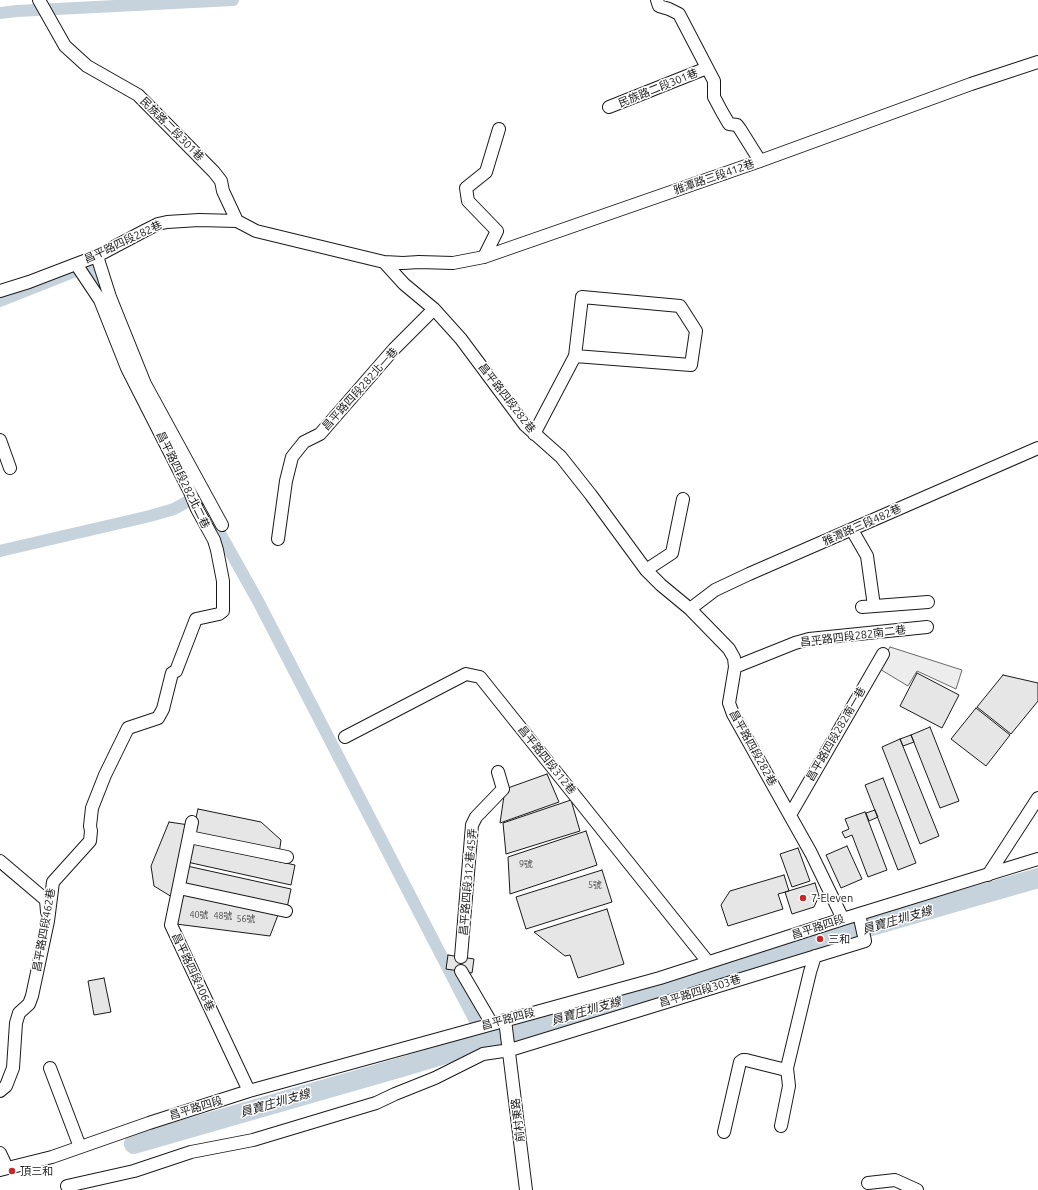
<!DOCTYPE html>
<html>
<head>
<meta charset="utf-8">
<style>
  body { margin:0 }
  canvas { display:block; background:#fff }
</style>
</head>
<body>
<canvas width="1038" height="1190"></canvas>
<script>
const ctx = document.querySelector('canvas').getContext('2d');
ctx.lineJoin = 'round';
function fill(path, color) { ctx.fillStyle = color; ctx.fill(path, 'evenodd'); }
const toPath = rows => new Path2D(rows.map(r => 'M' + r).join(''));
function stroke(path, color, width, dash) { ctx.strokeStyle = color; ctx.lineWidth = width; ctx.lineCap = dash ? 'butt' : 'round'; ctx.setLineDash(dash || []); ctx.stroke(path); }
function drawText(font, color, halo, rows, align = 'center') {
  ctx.font = font + ' Ubuntu,"Noto Sans TC",sans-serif'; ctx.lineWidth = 3; ctx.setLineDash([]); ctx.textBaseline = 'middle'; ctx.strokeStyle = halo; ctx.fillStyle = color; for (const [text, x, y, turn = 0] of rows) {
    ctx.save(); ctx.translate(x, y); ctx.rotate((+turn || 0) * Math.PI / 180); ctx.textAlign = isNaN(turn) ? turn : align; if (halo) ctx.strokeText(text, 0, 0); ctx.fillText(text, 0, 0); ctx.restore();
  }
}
const parking = toPath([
  [890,647,962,670,956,689,917,671,908,686,878,668,890,647]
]);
fill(parking, '#ededed');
stroke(parking, '#6a6a6a', 1);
stroke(toPath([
  [0,13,17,11,233,0],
  [0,301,91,265,105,301],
  [211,517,258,601,486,1042],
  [0,551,150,516,174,509,199,495]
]), '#c6d2dc', 12);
stroke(toPath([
  [134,1144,402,1067,833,937,1038,878]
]), '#c6d2dc', 20);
const building = toPath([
  [917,673,959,695,942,728,900,706,917,673],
  [1003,675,1038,683,1038,701,1011,734,977,707,1003,675],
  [976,708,1010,735,986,766,951,739,976,708],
  [930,727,959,801,940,808,911,735,930,727],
  [911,735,914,742,903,746,900,739,911,735],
  [900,739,939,836,920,844,882,747,900,739],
  [547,774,559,802,500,823,505,789,547,774],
  [883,778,916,863,898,870,865,785,883,778],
  [571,800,580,831,506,854,503,823,571,800],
  [198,809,261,822,281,840,279,854,192,835,198,809],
  [875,810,878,817,869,821,866,813,875,810],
  [865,812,887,870,868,877,852,835,845,838,842,832,849,829,845,819,865,812],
  [169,822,189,825,172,897,154,886,151,866,169,822],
  [586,831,597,865,510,894,508,857,586,831],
  [191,843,295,865,291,885,187,862,191,843],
  [847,846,862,879,841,888,826,855,847,846],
  [798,848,810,881,792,887,780,854,798,848],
  [187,866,291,889,287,908,183,885,187,866],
  [602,870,612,902,526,929,516,897,602,870],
  [784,875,789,891,778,894,783,909,728,926,721,905,730,891,784,875],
  [815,883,819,896,814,907,792,914,785,892,815,883],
  [182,894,278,915,270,936,176,924,182,894],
  [607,909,624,964,578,978,570,955,565,956,534,932,607,909],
  [448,955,474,959,472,973,446,969,448,955],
  [104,978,111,1012,94,1015,88,981,104,978]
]);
fill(building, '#e6e6e6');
stroke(building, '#1a1a1a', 1);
const minor = toPath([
  [39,0,65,46,87,66,138,95,214,172,221,181,223,191,237,221],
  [657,0,659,6,669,9,679,14,714,81,714,97,722,112,729,124,737,125,740,129,760,161],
  [609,107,707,68],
  [97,256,110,297,145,384,222,525],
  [484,257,497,231,468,201,466,188,486,172,499,129],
  [384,262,403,263,419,262,453,263,484,257,760,161,971,84,1038,62],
  [0,291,29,282,97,256,146,230,158,224,167,222,199,220,237,221,256,231,384,262,404,284,434,309,461,339,525,425,561,457,591,495,646,570,661,585,690,609,729,649,734,658,735,667,729,703,733,714,811,853,843,919],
  [534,434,575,356,582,297,680,306,696,331,691,365,575,356],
  [0,440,10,468],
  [852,530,867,556,874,606],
  [278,539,286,481,292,457,304,442,320,434,394,349,434,309],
  [646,570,672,553,683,499],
  [862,607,928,602],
  [690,609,715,590,749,574,1038,448],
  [735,667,795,643,809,639,927,627],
  [345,737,466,674,480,677,708,962],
  [790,815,883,654],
  [192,822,171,925,249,1091],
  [189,837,287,857],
  [0,861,46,900,47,912],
  [988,875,1038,798],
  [179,888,286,911],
  [461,957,472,825,476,817,503,789,498,772],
  [461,971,492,1024],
  [505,1020,526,1190],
  [50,1068,80,1147],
  [0,1091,6,1086,13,1068,16,1023,19,1013,29,1004,32,996,48,921,53,882,90,841,91,831,90,826,92,808,105,775,128,728,158,718,163,709,172,673,176,671,196,619,219,614,223,611,223,581,217,550,214,540,197,509,190,492,127,368,100,300,76,264],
  [781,1126,789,1086,787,1068],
  [724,1132,740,1062,743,1060,746,1060,782,1069,787,1068,810,972,815,956],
  [0,1153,7,1168],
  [0,1170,52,1157,149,1123,249,1091,660,978,843,919,1038,859],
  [868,1183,895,1180,917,1190],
  [67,1186,134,1171,191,1152,253,1140,376,1103,395,1094,435,1078,483,1054,510,1050,865,941,859,914]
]);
stroke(minor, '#1a1a1a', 14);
stroke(minor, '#fff', 12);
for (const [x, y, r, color] of [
  [803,898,4,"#c62828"],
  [820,939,4,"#c62828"],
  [12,1171,4,"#c62828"]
]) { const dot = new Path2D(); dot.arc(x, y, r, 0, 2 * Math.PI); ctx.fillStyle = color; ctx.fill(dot); stroke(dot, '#fff', 1.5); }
drawText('9px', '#4d4d4d', null, [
  ["9號",526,864],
  ["5號",595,885],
  ["40號",199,915],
  ["48號",223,916],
  ["56號",246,919]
]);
drawText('11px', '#1a1a1a', '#fff', [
  ["民族路二段301巷",658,88,-22],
  ["民族路二段301巷",172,129,45],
  ["雅潭路三段412巷",714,177,-19],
  ["昌平路四段282巷",123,242,-25],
  ["昌平路四段282北一巷",360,389,-48],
  ["昌平路四段282巷",507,398,52],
  ["昌平路四段282北二巷",183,480,64],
  ["雅潭路三段482巷",862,525,-24],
  ["昌平路四段282南二巷",853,636,-7],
  ["昌平路四段282南一巷",836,734,-60],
  ["昌平路四段282巷",753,748,61],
  ["昌平路四段312巷",547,760,51],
  ["昌平路四段312巷45弄",468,882,-85],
  ["昌平路四段",818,927,-18],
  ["昌平路四段462巷",44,930,-80],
  ["昌平路四段406巷",193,972,65],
  ["昌平路四段303巷",700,991,-17],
  ["昌平路四段",508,1019,-15],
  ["昌平路四段",196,1108,-17],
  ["前村東路",518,1120,-97]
]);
drawText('11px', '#1a1a1a', '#fff', [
  ["7-Eleven",811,898],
  ["三和",828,939],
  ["頂三和",20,1171]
], 'left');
drawText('italic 12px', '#1a1a1a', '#fff', [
  ["員寶庄圳支線",897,920,-16],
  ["員寶庄圳支線",586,1011,-16],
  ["員寶庄圳支線",275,1103,-16]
]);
</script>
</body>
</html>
